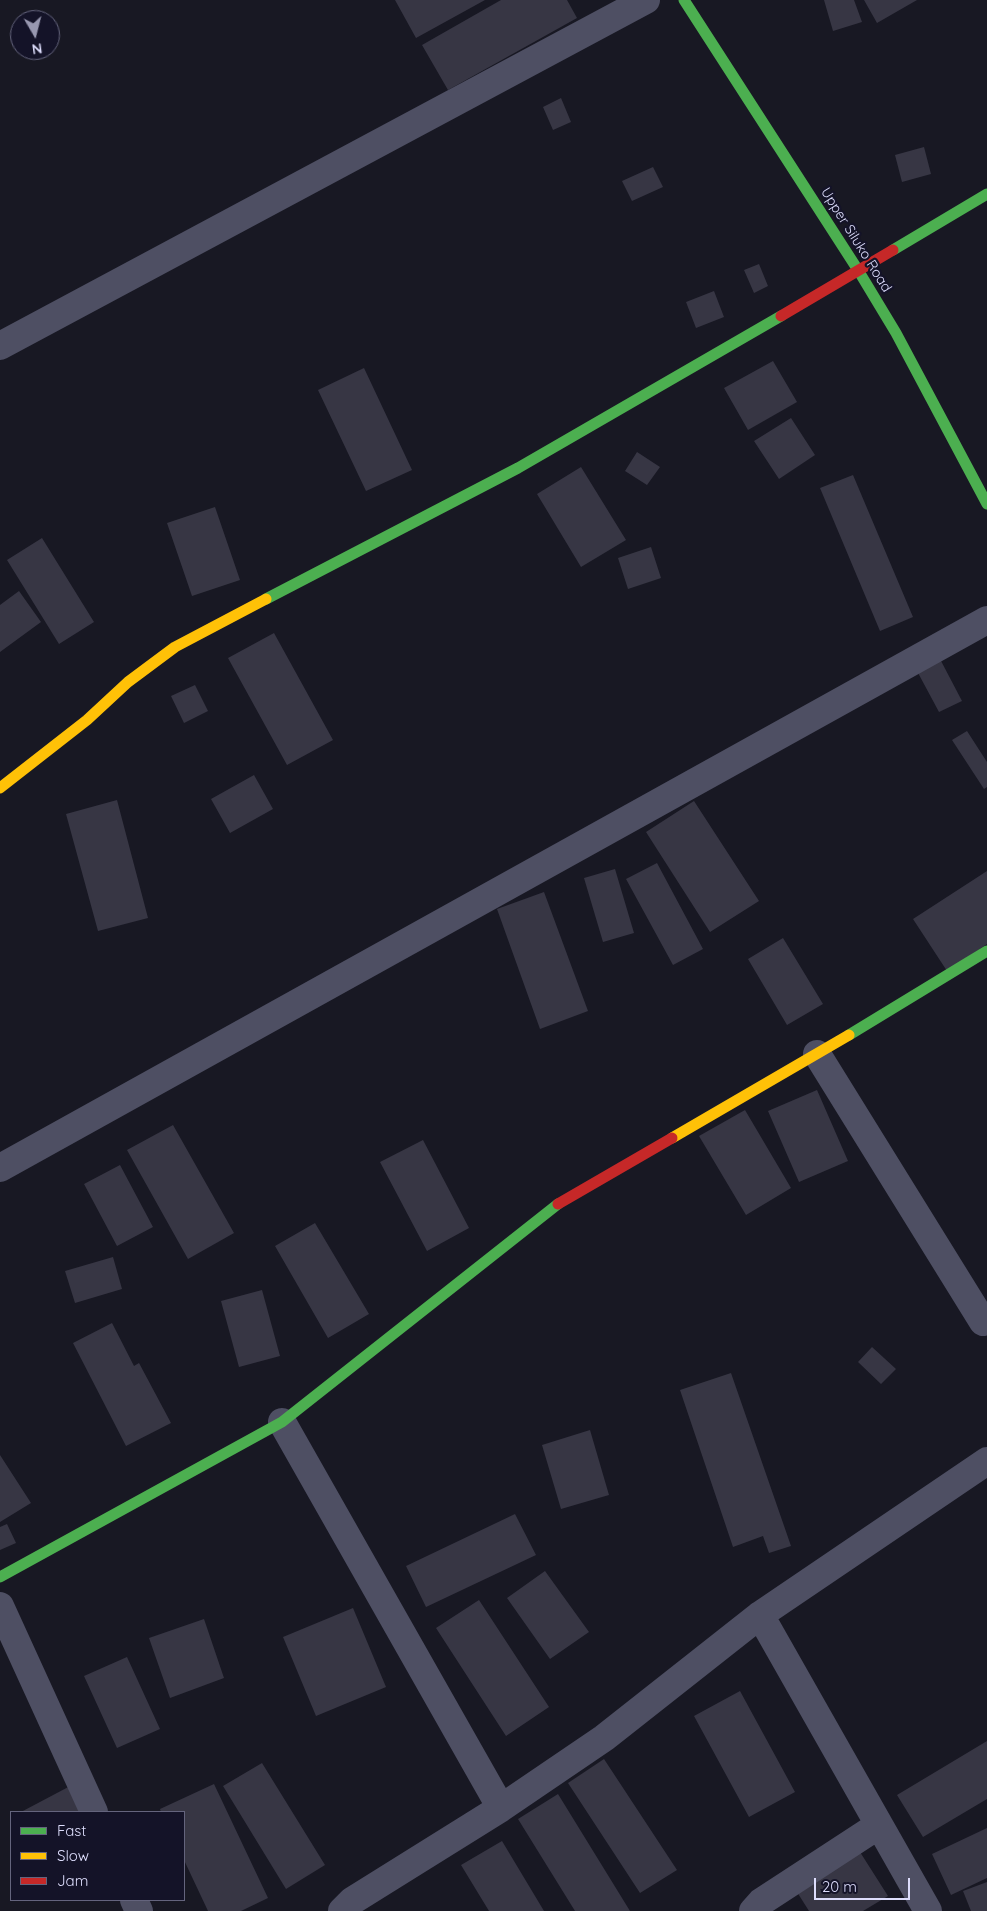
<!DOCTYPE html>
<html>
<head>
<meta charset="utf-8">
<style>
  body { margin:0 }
  #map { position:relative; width:987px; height:1911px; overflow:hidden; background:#181823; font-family:Quicksand,sans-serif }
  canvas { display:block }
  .legend { position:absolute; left:10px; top:1811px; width:175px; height:90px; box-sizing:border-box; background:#141328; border:1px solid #64647d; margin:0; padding:6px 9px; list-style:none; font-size:15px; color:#ddddfc }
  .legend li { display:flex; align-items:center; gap:10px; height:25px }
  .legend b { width:25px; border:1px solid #64647d }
  .north { position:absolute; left:10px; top:10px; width:50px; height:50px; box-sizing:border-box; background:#141328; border:1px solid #64647d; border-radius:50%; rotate:172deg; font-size:14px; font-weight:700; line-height:20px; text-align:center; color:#ddddfc }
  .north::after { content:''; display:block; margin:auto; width:18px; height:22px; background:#9898b0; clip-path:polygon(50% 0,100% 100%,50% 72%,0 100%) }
  .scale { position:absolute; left:814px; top:1878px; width:96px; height:22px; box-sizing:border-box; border:2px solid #ddddfc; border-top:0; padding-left:6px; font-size:15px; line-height:18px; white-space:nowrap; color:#ddddfc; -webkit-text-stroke:4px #141328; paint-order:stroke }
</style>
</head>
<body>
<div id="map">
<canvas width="987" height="1911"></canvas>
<ul class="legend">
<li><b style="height:6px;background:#4caf50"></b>Fast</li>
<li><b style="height:6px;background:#ffc107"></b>Slow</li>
<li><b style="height:6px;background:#c62828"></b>Jam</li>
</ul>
<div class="north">N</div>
<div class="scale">20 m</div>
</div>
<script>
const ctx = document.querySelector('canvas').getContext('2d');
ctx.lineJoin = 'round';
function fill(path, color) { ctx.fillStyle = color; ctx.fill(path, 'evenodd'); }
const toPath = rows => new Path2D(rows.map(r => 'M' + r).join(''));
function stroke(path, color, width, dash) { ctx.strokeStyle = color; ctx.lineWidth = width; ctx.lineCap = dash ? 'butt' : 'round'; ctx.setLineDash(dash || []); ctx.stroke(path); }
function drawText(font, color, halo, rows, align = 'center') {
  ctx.font = font + ' Quicksand,sans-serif'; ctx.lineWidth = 4.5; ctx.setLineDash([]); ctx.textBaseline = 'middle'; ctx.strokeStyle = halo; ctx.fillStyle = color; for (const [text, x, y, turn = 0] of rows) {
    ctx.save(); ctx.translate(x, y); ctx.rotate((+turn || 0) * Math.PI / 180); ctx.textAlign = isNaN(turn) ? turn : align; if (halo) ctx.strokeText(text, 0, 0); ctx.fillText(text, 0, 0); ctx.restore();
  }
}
fill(toPath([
  [395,0,485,0,416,38],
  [501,0,567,0,577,18,448,90,422,45],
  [824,0,854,0,862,22,833,31],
  [864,0,917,0,877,23],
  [561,98,571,122,553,130,543,107],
  [924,147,931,174,902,182,895,155],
  [653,167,663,187,632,201,622,181],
  [759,264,768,286,754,293,744,270],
  [714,291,724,317,696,328,686,302],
  [773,361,797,402,748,430,724,388],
  [364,368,412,470,366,491,318,390],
  [791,418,815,455,779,479,754,441],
  [637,452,660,467,647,485,625,471],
  [581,467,626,540,581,567,537,494],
  [853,475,913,617,880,631,820,488],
  [215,507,240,580,192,596,167,523],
  [42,538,94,622,59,644,7,560],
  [651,547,661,578,628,589,618,558],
  [19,591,41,622,0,652,0,605],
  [274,633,333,740,287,765,228,658],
  [940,659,962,701,939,712,917,671],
  [195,685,208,711,184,723,171,696],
  [967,731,987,762,987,787,984,789,952,740],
  [254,775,273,809,230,833,211,799],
  [117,800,148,918,98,931,66,814],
  [694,801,759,901,710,932,646,832],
  [657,863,703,949,673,965,626,879],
  [615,869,634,933,603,942,584,878],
  [987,871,987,944,947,971,913,919],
  [544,892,588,1011,540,1029,497,909],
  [783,938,823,1004,787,1025,748,959],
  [817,1090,848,1161,799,1182,768,1111],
  [745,1110,791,1188,746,1215,699,1136],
  [173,1125,234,1233,188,1259,127,1150],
  [423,1140,469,1228,427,1251,380,1162],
  [120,1165,153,1227,117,1246,84,1184],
  [315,1223,369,1314,328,1338,275,1246],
  [113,1257,122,1289,75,1303,65,1271],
  [262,1290,280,1356,239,1367,221,1301],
  [112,1323,134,1366,139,1363,171,1423,126,1446,73,1343],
  [872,1347,896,1369,881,1384,858,1362],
  [731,1373,791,1546,769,1553,763,1536,733,1547,680,1390],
  [590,1430,609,1495,561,1509,542,1445],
  [0,1455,31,1503,0,1522],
  [515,1514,536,1555,426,1607,406,1566],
  [7,1524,16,1543,0,1550,0,1527],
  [545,1571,589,1632,550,1659,507,1598],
  [479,1600,549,1707,506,1736,436,1628],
  [353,1608,386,1687,316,1716,283,1637],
  [204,1619,224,1678,170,1698,149,1638],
  [127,1657,160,1729,117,1748,84,1676],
  [740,1691,795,1792,749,1817,694,1716],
  [987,1741,987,1799,923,1837,897,1795],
  [604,1759,677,1870,640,1893,568,1783],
  [262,1763,325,1865,286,1889,223,1786],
  [74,1784,89,1812,21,1812],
  [214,1784,268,1898,241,1911,208,1911,184,1860,184,1812,161,1812,160,1809],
  [558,1794,630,1911,575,1911,518,1819],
  [987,1828,987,1878,951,1895,932,1854],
  [502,1841,544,1911,489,1911,461,1865],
  [860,1852,888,1896,863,1911,809,1911,797,1892],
  [987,1882,987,1911,971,1911,963,1891]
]), '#373644');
stroke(toPath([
  [0,346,646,0],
  [817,1054,983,1322],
  [0,1168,987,620],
  [282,1422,501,1808],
  [0,1606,94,1812],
  [760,1615,928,1911],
  [134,1900,139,1911],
  [342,1911,352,1901,501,1808,604,1738,760,1615,987,1461],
  [753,1911,761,1902,879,1825]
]), '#4e4f63', 28);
stroke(toPath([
  [684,0,858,270,896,333,987,504],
  [893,250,987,194],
  [266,599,518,468,781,316],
  [849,1035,987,951],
  [0,1577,282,1422,558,1204]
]), '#4caf50', 11);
stroke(toPath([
  [0,788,87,720,128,682,175,647,266,599],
  [672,1138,849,1035]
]), '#ffc107', 11);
stroke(toPath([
  [781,316,893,250],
  [558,1204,672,1138]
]), '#c62828', 11);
drawText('14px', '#ddddfc', '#141328', [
  ["Upper Siluko Road",856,240,58]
]);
</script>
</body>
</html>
